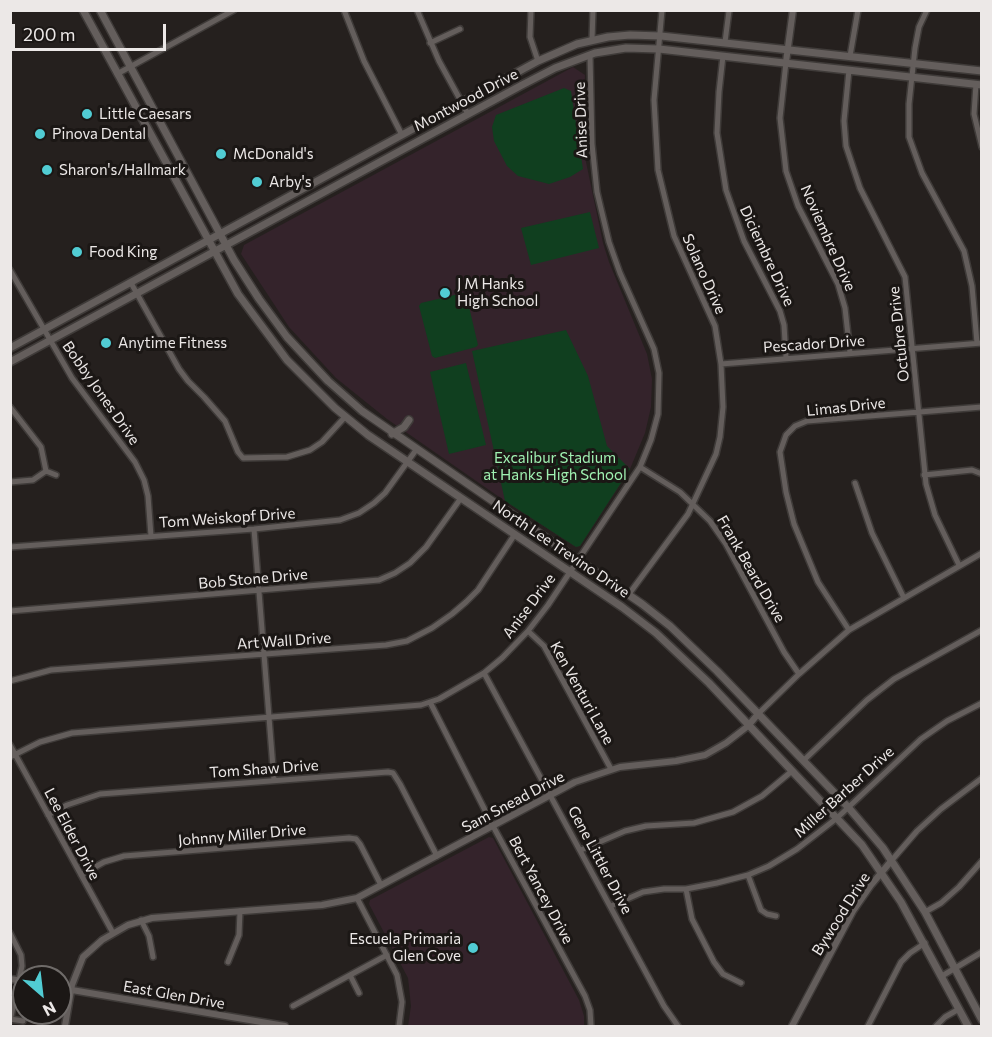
<!DOCTYPE html>
<html>
<head>
<meta charset="utf-8">
<style>
  body { margin:0 }
  #map { position:relative; width:992px; height:1037px; overflow:hidden; background:#25201e; font-family:Commissioner,sans-serif }
  canvas { display:block }
  .frame { position:absolute; inset:0; border:12px solid #ece8e7; pointer-events:none }
  .north { position:absolute; left:12px; top:965px; width:60px; height:60px; box-sizing:border-box; background:#1b1715; border:2px solid #6f6b69; border-radius:50%; rotate:152deg; font-size:16px; font-weight:700; line-height:24px; text-align:center; color:#ece8e7 }
  .north::after { content:''; display:block; margin:auto; width:21px; height:27px; background:#51ccd3; clip-path:polygon(50% 0,100% 100%,50% 72%,0 100%) }
  .scale { position:absolute; left:12px; top:24px; width:154px; height:27px; box-sizing:border-box; border:3px solid #ece8e7; border-top:0; padding-left:8px; font-size:18px; line-height:21px; white-space:nowrap; color:#ece8e7; -webkit-text-stroke:4px #1b1715; paint-order:stroke }
</style>
</head>
<body>
<div id="map">
<canvas width="992" height="1037"></canvas>
<div class="frame"></div>
<div class="north">N</div>
<div class="scale">200 m</div>
</div>
<script>
const ctx = document.querySelector('canvas').getContext('2d');
ctx.lineJoin = 'round';
function fill(path, color) { ctx.fillStyle = color; ctx.fill(path, 'evenodd'); }
const toPath = rows => new Path2D(rows.map(r => 'M' + r).join(''));
function stroke(path, color, width, dash) { ctx.strokeStyle = color; ctx.lineWidth = width; ctx.lineCap = dash ? 'butt' : 'round'; ctx.setLineDash(dash || []); ctx.stroke(path); }
function drawText(font, color, halo, rows, align = 'center') {
  ctx.font = font + ' Commissioner,sans-serif'; ctx.lineWidth = 6; ctx.setLineDash([]); ctx.textBaseline = 'middle'; ctx.strokeStyle = halo; ctx.fillStyle = color; for (const [text, x, y, turn = 0] of rows) {
    ctx.save(); ctx.translate(x, y); ctx.rotate((+turn || 0) * Math.PI / 180); ctx.textAlign = isNaN(turn) ? turn : align; if (halo) ctx.strokeText(text, 0, 0); ctx.fillText(text, 0, 0); ctx.restore();
  }
}
fill(toPath([
  [573,67,585,75,582,143,603,243,609,262,647,354,652,379,651,407,645,433,630,469,580,546,576,547,505,501,387,419,336,378,289,327,241,254,244,245],
  [489,837,493,838,579,1000,584,1016,584,1026,408,1026,411,1006,408,978,369,904,370,900]
]), '#34232b');
fill(toPath([
  [564,88,571,91,583,169,570,177,549,184,518,176,507,166,494,141,492,127,496,115],
  [590,212,599,248,531,265,521,228],
  [463,293,466,294,478,345,476,347,435,358,432,356,419,306,421,303],
  [566,330,588,376,607,446,630,469,580,546,576,547,505,501,472,351],
  [466,363,486,445,449,454,430,372]
]), '#103f1f');
const minor = toPath([
  [344,10,364,61,402,135],
  [417,10,439,61,468,114],
  [531,10,530,37,538,61],
  [927,10,919,27,915,48,909,104,909,137,922,173,964,251,972,286,977,343],
  [592,40,593,10],
  [725,42,729,11],
  [430,43,460,29],
  [723,56,719,92,717,133,726,190,744,241,780,311,784,325,786,358],
  [850,56,858,10],
  [786,62,780,118,786,171,798,206,838,284,845,308,850,353],
  [849,70,844,121,846,146,860,188,905,277,926,484,935,515,959,565],
  [117,74,234,10],
  [976,84,974,114,982,147],
  [10,270,72,378,135,462,144,480,148,496,151,536],
  [131,283,179,369,188,381,204,397,225,421,238,452,243,458,287,457,310,450,322,442,345,417],
  [721,364,982,343],
  [10,407,41,447,46,471,33,480,10,482],
  [640,467,680,492,710,521,726,544,784,652,799,674],
  [46,471,56,475],
  [924,475,972,470,982,474],
  [855,483,872,533,904,598],
  [254,529,274,780],
  [10,547,254,529,340,520,359,513,374,503,385,493,416,450],
  [629,594,688,514,716,454,720,437,723,407,721,364,715,326,674,236,658,170,654,100,662,10],
  [10,611,379,580,395,573,410,563,426,547,461,498],
  [849,630,818,582,794,524,786,492,780,452,786,435,795,426,807,421,982,407],
  [528,631,544,646,611,769],
  [484,673,664,1006,678,1026],
  [10,681,51,670,386,645,407,641,432,628,452,614,466,602,478,590,515,534],
  [430,702,493,826,585,996,590,1010,591,1026],
  [758,714,799,674,849,630,982,553],
  [10,745,113,933],
  [10,757,40,742,72,733,421,705,439,699,484,673,502,658,528,631,548,605,640,467,651,440,658,414,659,373,654,349,620,273,609,242,597,192,592,144,590,55],
  [803,761,867,700,894,679,982,630],
  [48,815,67,805,100,794,388,772,393,773,400,784,437,856],
  [581,850,625,831,646,826,694,823,733,812,762,796,792,771],
  [892,860,917,831,941,809,982,778],
  [81,875,104,862,124,856,349,838,356,839,360,844,381,885],
  [748,875,761,910,767,914,776,916],
  [686,889,692,919,714,962,723,974,741,983],
  [357,898,397,975,402,1002,399,1026],
  [611,906,643,892,664,889,686,889,717,883,748,875,769,866,797,849,837,818,921,739,947,721,982,703],
  [925,912,941,903,959,887,982,861],
  [141,920,149,936,153,957],
  [10,933,21,955,22,966,10,1021],
  [228,962,239,935,240,911],
  [350,975,359,993],
  [942,976,982,952],
  [293,1006,387,955],
  [10,1019,23,1021],
  [868,1026,901,962,910,953,925,943],
  [936,1026,945,1017,959,1009]
]);
const tertiary = toPath([
  [786,62,793,10],
  [10,979,24,981],
  [60,988,285,1026],
  [65,1026,72,985,83,957,102,940,128,925,152,918,322,905,357,898,575,782,620,767,676,761,705,755,726,743,748,726,758,714],
  [792,1026,853,911,871,885,892,860]
]);
const secondary = toPath([
  [83,10,238,294,287,360,335,408,368,435,622,607,656,633,709,683,862,845,901,902,968,1026],
  [100,10,234,260,259,299,287,337,328,381,362,411,642,604,670,626,717,671,848,807,883,848,925,912,982,1020],
  [10,348,538,61,577,44,608,37,630,35,661,36,982,71],
  [10,362,522,85,555,68,595,53,626,48,659,49,982,85],
  [392,434,404,427,409,420]
]);
stroke(minor, '#3f3b39', 8);
stroke(tertiary, '#3f3b39', 9);
stroke(secondary, '#3f3b39', 10);
stroke(minor, '#645e5c', 5);
stroke(tertiary, '#645e5c', 6);
stroke(secondary, '#645e5c', 7);
for (const [x, y, r, color] of [
  [87,114,6,"#51ccd3"],
  [40,134,6,"#51ccd3"],
  [221,154,6,"#51ccd3"],
  [47,170,6,"#51ccd3"],
  [257,182,6,"#51ccd3"],
  [77,252,6,"#51ccd3"],
  [445,293,6,"#51ccd3"],
  [106,343,6,"#51ccd3"],
  [473,948,6,"#51ccd3"]
]) { const dot = new Path2D(); dot.arc(x, y, r, 0, 2 * Math.PI); ctx.fillStyle = color; ctx.fill(dot); stroke(dot, '#1b1715', 2); }
drawText('15px', '#ece8e7', '#1b1715', [
  ["Montwood Drive",466,100,-28],
  ["Anise Drive",581,120,-92],
  ["Noviembre Drive",828,238,66],
  ["Diciembre Drive",767,256,65],
  ["Solano Drive",704,274,66],
  ["Octubre Drive",899,334,-96],
  ["Pescador Drive",814,344,-4],
  ["Bobby Jones Drive",101,393,55],
  ["Limas Drive",846,407,-6],
  ["Tom Weiskopf Drive",227,518,-4],
  ["North Lee Trevino Drive",561,549,34],
  ["Frank Beard Drive",751,569,60],
  ["Bob Stone Drive",253,579,-5],
  ["Anise Drive",529,606,-53],
  ["Art Wall Drive",284,641,-4],
  ["Ken Venturi Lane",582,693,61],
  ["Tom Shaw Drive",264,769,-4],
  ["Miller Barber Drive",844,792,-42],
  ["Sam Snead Drive",513,802,-28],
  ["Lee Elder Drive",72,834,62],
  ["Johnny Miller Drive",242,835,-5],
  ["Gene Littler Drive",600,860,62],
  ["Bert Yancey Drive",541,890,62],
  ["Bywood Drive",841,914,-58],
  ["East Glen Drive",174,995,10]
]);
drawText('15px', '#ece8e7', '#1b1715', [
  ["Little Caesars",99,114],
  ["Pinova Dental",52,134],
  ["McDonald's",233,154],
  ["Sharon's/Hallmark",59,170],
  ["Arby's",269,182],
  ["Food King",89,252],
  ["J M Hanks",457,284],
  ["High School",457,301],
  ["Anytime Fitness",118,343],
  ["Escuela Primaria",461,939,"right"],
  ["Glen Cove",461,956,"right"]
], 'left');
drawText('15px', '#9ff0b1', '#1b1715', [
  ["Excalibur Stadium",555,458],
  ["at Hanks High School",555,475]
]);
</script>
</body>
</html>
